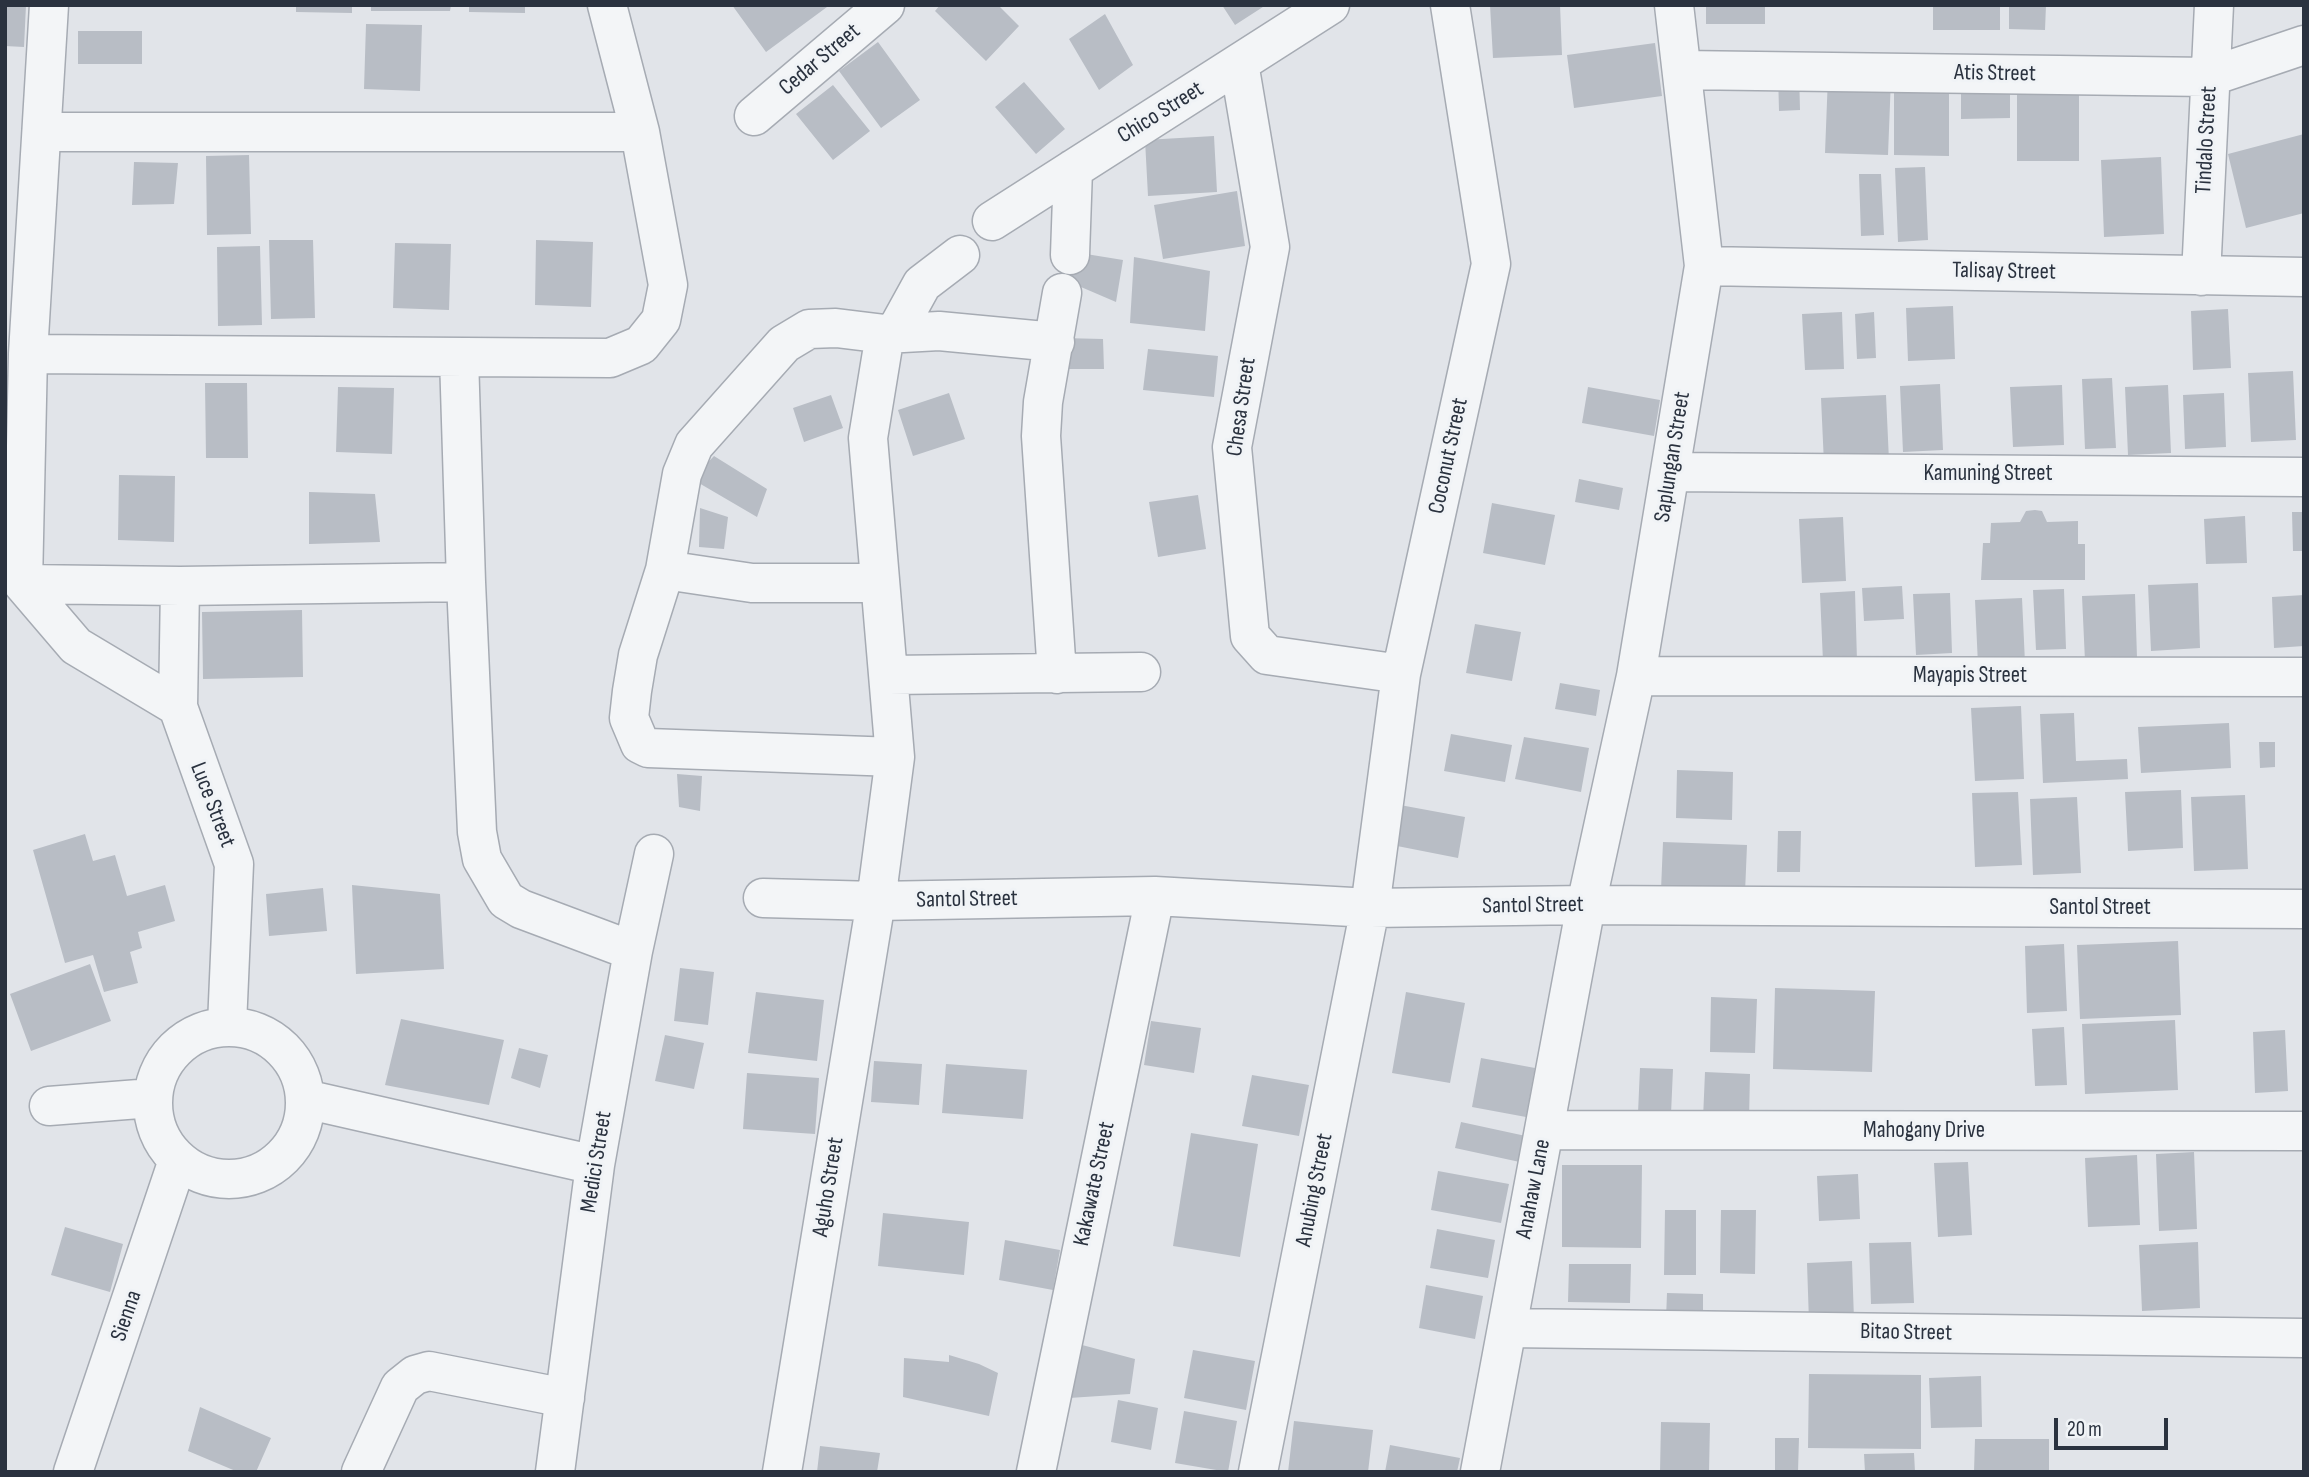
<!DOCTYPE html>
<html>
<head>
<meta charset="utf-8">
<style>
  body { margin:0 }
  #map { position:relative; width:2309px; height:1477px; overflow:hidden; background:#e1e4e9; font-family:"Sofia Sans Condensed",sans-serif }
  canvas { display:block }
  .frame { position:absolute; inset:0; border:7px solid #2a323f; pointer-events:none }
  .scale { position:absolute; left:2054px; top:1418px; width:114px; height:32px; box-sizing:border-box; border:4px solid #2a323f; border-top:0; padding-left:9px; font-size:21px; line-height:24px; white-space:nowrap; color:#2a323f; -webkit-text-stroke:5px #f0f3f6; paint-order:stroke }
</style>
</head>
<body>
<div id="map">
<canvas width="2309" height="1477"></canvas>
<div class="frame"></div>
<div class="scale">20 m</div>
</div>
<script>
const ctx = document.querySelector('canvas').getContext('2d');
ctx.lineJoin = 'round';
function fill(path, color) { ctx.fillStyle = color; ctx.fill(path, 'evenodd'); }
const toPath = rows => new Path2D(rows.map(r => 'M' + r).join(''));
function stroke(path, color, width, dash) { ctx.strokeStyle = color; ctx.lineWidth = width; ctx.lineCap = dash ? 'butt' : 'round'; ctx.setLineDash(dash || []); ctx.stroke(path); }
function drawText(font, color, halo, rows, align = 'center') {
  ctx.font = font + ' "Sofia Sans Condensed",sans-serif'; ctx.lineWidth = 6; ctx.setLineDash([]); ctx.textBaseline = 'middle'; ctx.strokeStyle = halo; ctx.fillStyle = color; for (const [text, x, y, turn = 0] of rows) {
    ctx.save(); ctx.translate(x, y); ctx.rotate((+turn || 0) * Math.PI / 180); ctx.textAlign = isNaN(turn) ? turn : align; if (halo) ctx.strokeText(text, 0, 0); ctx.fillText(text, 0, 0); ctx.restore();
  }
}
fill(toPath([
  [5,5,26,5,24,47,5,46],
  [296,5,352,5,352,13,296,12],
  [371,5,451,5,450,11,371,11],
  [469,5,525,5,525,13,469,12],
  [732,5,826,5,827,7,766,52],
  [940,5,998,5,1019,26,986,61,935,11],
  [1222,5,1266,5,1235,25],
  [1490,5,1560,5,1562,55,1493,58],
  [1706,5,1765,5,1765,24,1706,24],
  [1933,5,2000,5,2000,30,1933,30],
  [2009,5,2046,5,2045,30,2009,29],
  [1105,14,1133,65,1099,90,1069,39],
  [366,24,422,25,420,91,364,89],
  [78,31,142,31,142,64,78,64],
  [878,42,920,100,881,128,839,71],
  [1655,43,1662,96,1574,108,1567,55],
  [1799,72,1800,110,1779,111,1778,73],
  [1828,76,1891,78,1888,155,1825,153],
  [1961,80,2010,80,2010,118,1961,119],
  [1024,82,1065,129,1036,154,995,107],
  [1894,83,1949,83,1949,156,1894,155],
  [833,85,870,131,833,160,796,114],
  [2017,86,2079,86,2079,161,2017,161],
  [2304,134,2304,213,2246,228,2228,154],
  [1214,136,1217,192,1148,196,1145,140],
  [249,155,251,234,207,235,206,156],
  [2161,157,2164,234,2104,237,2101,160],
  [134,162,178,163,174,204,132,205],
  [1925,167,1928,240,1898,242,1895,168],
  [1859,174,1881,174,1884,235,1861,236],
  [1237,191,1245,246,1163,259,1154,205],
  [269,240,313,240,315,318,271,319],
  [536,240,593,242,591,307,535,305],
  [395,243,451,244,449,310,393,308],
  [260,246,262,325,218,326,217,247],
  [1086,254,1123,260,1116,302,1067,281],
  [1134,257,1210,271,1205,331,1130,323],
  [1953,306,1955,359,1908,361,1906,308],
  [2228,309,2231,368,2193,370,2191,311],
  [1842,312,1844,369,1805,370,1802,314],
  [1874,312,1876,358,1857,359,1855,314],
  [1062,338,1103,339,1104,369,1059,369],
  [1148,349,1218,356,1214,397,1143,390],
  [2293,371,2296,440,2251,442,2248,373],
  [2112,378,2116,448,2085,449,2082,379],
  [205,383,247,383,248,458,206,458],
  [1940,384,1943,450,1903,452,1900,386],
  [2062,385,2064,445,2013,447,2010,387],
  [2168,385,2171,453,2128,455,2125,387],
  [338,387,394,388,392,454,336,452],
  [1588,387,1660,400,1654,436,1582,423],
  [949,393,965,439,913,456,898,410],
  [2224,393,2226,447,2185,449,2183,395],
  [831,395,843,428,804,442,793,408],
  [1886,395,1889,461,1824,464,1821,398],
  [714,456,767,489,757,517,692,479],
  [119,475,175,476,174,542,118,540],
  [1579,479,1623,488,1619,510,1575,502],
  [309,492,375,494,380,542,309,544],
  [1198,495,1206,549,1158,557,1149,502],
  [1492,503,1555,515,1545,565,1483,553],
  [700,508,728,517,724,549,699,547],
  [2035,510,2042,511,2047,522,2078,521,2078,544,2085,544,2085,580,1981,580,1983,543,1990,543,1991,523,2020,522,2026,511],
  [2292,512,2304,512,2304,551,2293,551],
  [2245,516,2247,563,2206,564,2204,519],
  [1843,517,1846,581,1802,583,1799,519],
  [2198,583,2200,648,2151,651,2148,585],
  [1902,586,1904,619,1864,621,1862,588],
  [2064,589,2066,649,2036,650,2033,590],
  [1855,591,1857,661,1823,662,1820,593],
  [1950,593,1952,653,1916,655,1913,594],
  [2135,594,2137,658,2085,661,2082,596],
  [2304,595,2304,646,2274,648,2272,597],
  [2022,598,2025,663,1978,665,1975,600],
  [302,610,303,677,203,679,202,612],
  [1475,624,1521,632,1512,681,1466,673],
  [1560,683,1600,690,1596,716,1555,709],
  [2021,706,2024,779,1975,781,1971,708],
  [2074,713,2076,761,2127,759,2128,779,2043,783,2040,714],
  [2229,723,2231,768,2141,773,2138,727],
  [1451,734,1512,745,1505,782,1444,771],
  [1524,737,1589,748,1581,792,1515,779],
  [2259,742,2275,742,2275,767,2260,768],
  [1677,770,1733,772,1732,820,1676,818],
  [677,774,702,776,700,811,679,807],
  [2181,790,2183,848,2128,851,2125,792],
  [2018,792,2022,865,1975,867,1972,793],
  [2245,795,2248,869,2194,871,2191,797],
  [2077,797,2081,873,2033,875,2030,799],
  [1400,805,1465,817,1458,858,1392,845],
  [1778,831,1801,831,1800,872,1777,872],
  [85,834,93,861,115,855,127,896,165,885,175,921,138,932,142,948,130,952,138,983,104,992,93,955,65,963,33,850],
  [1663,842,1747,845,1745,893,1661,890],
  [352,885,440,894,444,969,356,974],
  [323,888,327,931,269,936,266,894],
  [2178,941,2181,1015,2080,1019,2077,945],
  [2064,944,2067,1011,2027,1013,2025,946],
  [90,964,111,1021,31,1051,10,994],
  [680,968,714,972,708,1025,674,1021],
  [1775,988,1875,991,1872,1072,1773,1069],
  [756,992,824,1000,817,1061,748,1053],
  [1406,992,1465,1003,1450,1083,1392,1073],
  [1711,997,1757,999,1755,1053,1710,1052],
  [401,1019,504,1040,489,1105,385,1085],
  [2175,1020,2178,1090,2085,1094,2082,1024],
  [1151,1021,1201,1028,1194,1073,1144,1065],
  [2064,1027,2067,1085,2035,1086,2032,1029],
  [2285,1030,2288,1091,2255,1093,2253,1032],
  [665,1035,704,1043,694,1089,655,1081],
  [519,1048,548,1055,540,1088,511,1078],
  [1481,1058,1535,1068,1526,1117,1472,1107],
  [874,1061,922,1064,919,1105,871,1102],
  [946,1064,1027,1070,1023,1119,942,1113],
  [1640,1068,1673,1069,1671,1114,1638,1113],
  [1705,1072,1750,1074,1749,1120,1703,1119],
  [747,1073,819,1078,815,1134,743,1129],
  [1252,1075,1309,1085,1299,1136,1242,1126],
  [1461,1122,1535,1138,1529,1164,1455,1148],
  [1191,1133,1258,1144,1240,1257,1173,1246],
  [2194,1152,2197,1229,2159,1231,2156,1154],
  [2137,1155,2140,1225,2088,1227,2085,1158],
  [1968,1162,1972,1235,1938,1237,1934,1163],
  [1562,1165,1642,1165,1641,1248,1562,1247],
  [1438,1171,1509,1184,1501,1223,1431,1210],
  [1858,1174,1860,1219,1819,1221,1817,1176],
  [1665,1210,1696,1210,1696,1275,1664,1275],
  [1721,1210,1756,1210,1755,1274,1720,1273],
  [883,1213,969,1222,964,1275,878,1266],
  [65,1227,123,1244,110,1292,51,1275],
  [1437,1229,1495,1240,1488,1278,1430,1268],
  [1005,1240,1060,1250,1053,1290,999,1280],
  [1911,1242,1914,1303,1871,1304,1869,1243],
  [2198,1242,2200,1308,2142,1311,2139,1245],
  [1852,1261,1854,1320,1809,1322,1807,1263],
  [1569,1264,1631,1264,1630,1303,1568,1302],
  [1426,1285,1483,1296,1475,1339,1419,1328],
  [1667,1293,1703,1294,1703,1320,1666,1319],
  [1067,1341,1135,1359,1130,1394,1069,1398],
  [1193,1350,1255,1361,1246,1410,1184,1398],
  [949,1355,979,1364,998,1373,989,1416,903,1397,904,1358,949,1362],
  [1809,1374,1921,1375,1921,1449,1808,1448],
  [1981,1376,1982,1427,1931,1428,1929,1378],
  [1118,1400,1158,1408,1151,1450,1111,1442],
  [200,1407,271,1438,256,1472,238,1472,188,1451],
  [1184,1411,1237,1421,1228,1472,1175,1463],
  [1294,1421,1373,1430,1368,1472,1288,1472],
  [1661,1422,1710,1423,1709,1472,1660,1472],
  [1775,1438,1799,1438,1798,1472,1775,1472],
  [1975,1439,2049,1439,2049,1472,1974,1472],
  [1390,1445,1460,1458,1457,1472,1385,1472],
  [820,1446,880,1453,877,1472,817,1472],
  [1914,1453,1915,1472,1865,1472,1864,1454]
]), '#b8bdc5');
const minor = toPath([
  [49,5,28,354,23,584,76,646,178,707],
  [1239,63,1270,247,1232,447,1250,636,1267,655,1401,674],
  [1682,70,2209,77,2304,45],
  [754,116,885,5],
  [43,132,640,132],
  [992,221,1330,5],
  [1070,255,1073,169],
  [1704,266,2304,277],
  [2201,276,2214,5],
  [895,333,922,284,960,255],
  [28,354,610,358,641,345,661,320,668,285,640,132,607,5],
  [459,357,466,582],
  [1671,472,2304,477],
  [665,570,752,583,878,583],
  [23,584,180,586,466,582,477,832,482,859,506,900,521,909,633,951],
  [180,586,178,707,234,864,227,1025],
  [1057,674,1041,436,1043,402,1062,293],
  [889,675,1141,672],
  [1636,676,2304,677],
  [895,757,648,748,640,744,629,718,632,691,638,655,665,570,682,474,694,445,784,344,809,329,836,328,885,334,939,331,1055,342],
  [763,898,876,901,1155,896,1370,908,1586,905,2304,909],
  '153 1103a76 76 0 1 1 152 0a76 76 0 1 1-152 0Z',
  [305,1099,595,1165],
  [49,1106,152,1098],
  [1545,1130,2304,1131],
  [1507,1328,2304,1338],
  [73,1472,178,1160],
  [361,1472,400,1387,415,1375,429,1371,565,1398],
  [555,1472,595,1165,633,951,654,854],
  [782,1472,876,901,895,757,868,438,885,334],
  [1036,1472,1155,896],
  [1258,1472,1370,908,1401,674,1491,264,1450,5],
  [1480,1472,1586,905,1636,676,1704,266,1674,5]
]);
stroke(minor, '#a6abb3', 41);
stroke(minor, '#f3f5f7', 38);
drawText('23px', '#2a323f', '#f0f3f6', [
  ["Cedar Street",820,60,-40],
  ["Atis Street",1995,74,1],
  ["Chico Street",1161,113,-32],
  ["Tindalo Street",2207,140,-87],
  ["Talisay Street",2004,272,1],
  ["Chesa Street",1242,407,-82],
  ["Coconut Street",1449,456,-78],
  ["Saplungan Street",1673,457,-81],
  ["Kamuning Street",1988,474],
  ["Mayapis Street",1970,676],
  ["Luce Street",212,805,69],
  ["Santol Street",967,900,-1],
  ["Santol Street",1533,906,-1],
  ["Santol Street",2100,908],
  ["Mahogany Drive",1924,1131],
  ["Medici Street",597,1162,-81],
  ["Kakawate Street",1095,1184,-78],
  ["Aguho Street",829,1187,-81],
  ["Anahaw Lane",1534,1189,-79],
  ["Anubing Street",1315,1190,-79],
  ["Sienna",127,1316,-71],
  ["Bitao Street",1906,1333,1]
]);
</script>
</body>
</html>
